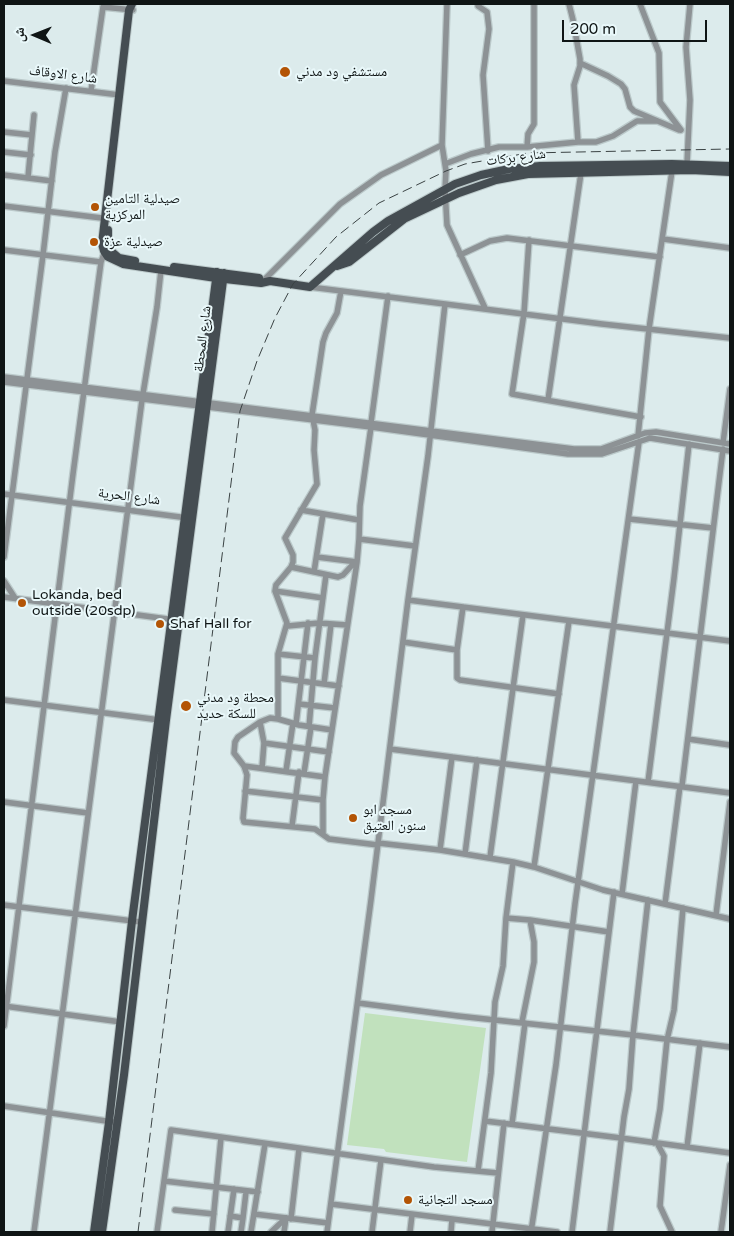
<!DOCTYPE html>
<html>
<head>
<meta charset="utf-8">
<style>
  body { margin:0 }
  #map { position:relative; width:734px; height:1236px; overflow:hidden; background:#dcebec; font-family:"Varela Round","Noto Naskh Arabic",sans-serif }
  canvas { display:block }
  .frame { position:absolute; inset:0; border:5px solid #0f1515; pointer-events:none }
  .north { position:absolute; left:10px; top:10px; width:50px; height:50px; -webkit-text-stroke:4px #e9f8fa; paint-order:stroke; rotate:271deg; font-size:14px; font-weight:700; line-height:20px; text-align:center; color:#0f1515 }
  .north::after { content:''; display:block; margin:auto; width:18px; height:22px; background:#0f1515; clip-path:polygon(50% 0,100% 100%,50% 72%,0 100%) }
  .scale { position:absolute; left:562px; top:20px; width:145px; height:22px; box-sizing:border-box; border:2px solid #0f1515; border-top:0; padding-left:6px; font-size:15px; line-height:18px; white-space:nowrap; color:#0f1515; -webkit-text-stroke:4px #e9f8fa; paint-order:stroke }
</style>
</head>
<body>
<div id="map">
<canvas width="734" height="1236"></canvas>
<div class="frame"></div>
<div class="north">ش</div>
<div class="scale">200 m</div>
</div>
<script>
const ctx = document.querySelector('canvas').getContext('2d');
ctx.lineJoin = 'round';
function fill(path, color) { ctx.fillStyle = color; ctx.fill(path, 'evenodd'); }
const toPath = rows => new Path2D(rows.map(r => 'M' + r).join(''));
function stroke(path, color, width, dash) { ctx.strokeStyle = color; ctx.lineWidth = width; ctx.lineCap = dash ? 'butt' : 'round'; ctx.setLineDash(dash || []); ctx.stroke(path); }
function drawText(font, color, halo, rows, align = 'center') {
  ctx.font = font + ' "Varela Round","Noto Naskh Arabic",sans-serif'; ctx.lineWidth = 4; ctx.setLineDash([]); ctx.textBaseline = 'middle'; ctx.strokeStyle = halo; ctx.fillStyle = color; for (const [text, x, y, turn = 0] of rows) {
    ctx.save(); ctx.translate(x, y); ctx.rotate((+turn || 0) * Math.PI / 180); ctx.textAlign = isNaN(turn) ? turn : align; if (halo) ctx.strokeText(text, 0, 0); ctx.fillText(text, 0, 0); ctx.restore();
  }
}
fill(toPath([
  [365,1013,486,1028,467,1162,386,1152,384,1149,347,1145]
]), '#c1e1bd');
const minor = toPath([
  [447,4,442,145,446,171,445,190,447,225,485,308],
  [478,4,478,6,487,12,489,29,483,75,488,151],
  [569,4,573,20,580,59,580,66,574,85,578,142],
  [640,4,659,53,660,102,681,130],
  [580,63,608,76,621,84,625,89,630,107,634,111,679,130],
  [4,81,120,95],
  [91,91,103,7,133,10],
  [4,132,32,135],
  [527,147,528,134,534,124,534,4],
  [4,152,31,155],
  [445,164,471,154,499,147,527,147,578,142,596,142,613,136,637,121,656,121],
  [687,164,690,100,686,47,690,4],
  [4,175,52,181],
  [28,177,34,115],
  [4,206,110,219],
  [663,239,730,248],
  [529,240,524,313,512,394,641,417],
  [4,250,101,262],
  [460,255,490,241,507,238,660,257],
  [261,283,340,204,381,175,442,145],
  [310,287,445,304,428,456,408,600,371,900,327,1232],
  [445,304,602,324,730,338],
  [4,377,574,449,601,449,645,433,656,432,730,444],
  [4,382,371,427,568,454,602,454,650,438,730,451],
  [548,400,581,173],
  [312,415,323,342,326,333,337,313,341,291],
  [371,423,388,296],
  [638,436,649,329,672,171],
  [723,443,730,389],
  [4,494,188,518],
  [301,510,359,520],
  [629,519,713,528],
  [359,539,415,546],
  [4,557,43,255,55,152,66,88],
  [317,557,357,562],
  [291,567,338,577,343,575,355,562],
  [314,572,323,514],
  [4,581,15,598],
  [275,591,323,598],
  [4,597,175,620],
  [408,600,730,641],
  [463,607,457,650,457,678,460,680,559,694],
  [288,626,319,623,347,625],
  [403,642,457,650],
  [278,654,315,658],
  [278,678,339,686],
  [324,684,331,624],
  [4,700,160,720],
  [299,704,335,708],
  [278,719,278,654,287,623,275,591,276,585,291,567,293,562,293,555,285,538,317,484,314,450,315,430,313,420],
  [260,722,264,743,262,768],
  [296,724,308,623],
  [309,727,315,658,326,575],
  [332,730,299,725,278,719,270,718,260,722,238,737,235,742,234,753,244,766,247,775,243,818,244,822,315,829,329,839,378,845],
  [688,739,730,745],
  [264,743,329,752],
  [390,749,730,793],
  [244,766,325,777],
  [286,771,293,723],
  [304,773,311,727],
  [648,782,674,578,689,444],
  [682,786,723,449],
  [245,791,323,800],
  [4,802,88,813],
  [292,826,299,772],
  [323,834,323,800,325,777,357,562,359,539,360,506,371,427],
  [378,843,440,850,513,862,534,867,603,890,730,919],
  [440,850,452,757],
  [465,854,477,760],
  [490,857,523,615],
  [534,867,569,621],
  [622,894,636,781],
  [665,904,680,786],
  [4,905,141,922],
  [716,915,730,802],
  [506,918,530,920,609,932],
  [358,1003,458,1016,633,1035,730,1047],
  [4,1006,121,1022],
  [522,1022,534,962,534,942,530,920],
  [4,1026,73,474,101,262,105,251],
  [4,1106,113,1122],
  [485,1121,621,1138,730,1153],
  [512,1124,525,1023],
  [654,1143,660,1109,667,1040,674,1010,683,908],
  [657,1143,664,1156,660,1206,672,1232],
  [687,1147,700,1043],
  [478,1171,491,1073,495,1002,503,966,506,918,513,862],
  [164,1181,258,1192],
  [331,1204,557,1232],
  [175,1210,214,1214],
  [254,1214,328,1223],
  [230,1216,243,1218,241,1232],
  [243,1218,246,1192],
  [291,1219,299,1149],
  [34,1232,142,400,157,307,161,270],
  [157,1232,171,1130,434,1167,498,1173],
  [212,1232,221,1138],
  [228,1232,234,1189],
  [251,1232,265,1144],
  [271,1232,286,1218],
  [284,1232,286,1218],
  [372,1232,381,1160],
  [410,1232,412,1215],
  [451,1232,452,1220],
  [492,1232,504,1123],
  [531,1232,556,1065,575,904,639,442],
  [572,1232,614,892],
  [610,1232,624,1117,629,1089,633,1035,648,900],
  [721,1232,730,1165]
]);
const major = toPath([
  [132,4,129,10,102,244,104,251,108,257,123,264,216,278,261,283,270,281,310,287,373,232,388,221,455,184,481,175,509,169,540,166,672,164,730,166],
  [108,230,108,244,112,252,119,258,135,261],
  [337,266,349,262,404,219,459,193,496,180,528,174,691,170,730,172],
  [174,267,259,278],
  [94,1232,109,1122,132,921,217,272],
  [102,1232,124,1075,166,720,224,273]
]);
stroke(minor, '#bbc9ca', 8);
stroke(major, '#bbc9ca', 10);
stroke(minor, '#8d9295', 5.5);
stroke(major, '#454d52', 8);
stroke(toPath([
  [138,1232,240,411,257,361,275,318,293,284,336,237,379,203,446,171,465,164,528,153,730,149]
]), '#3a4243', 1, [10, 5]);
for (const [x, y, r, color] of [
  [285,72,6,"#b35405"],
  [95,207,5,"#b35405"],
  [94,242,5,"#b35405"],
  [22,603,5,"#b35405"],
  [160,624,5,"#b35405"],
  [186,706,6,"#b35405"],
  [353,818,5,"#b35405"],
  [408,1200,5,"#b35405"]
]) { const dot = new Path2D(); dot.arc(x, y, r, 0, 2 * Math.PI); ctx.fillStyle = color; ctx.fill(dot); stroke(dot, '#e9f8fa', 2); }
drawText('14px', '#0f1515', '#e9f8fa', [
  ["مستشفي ود مدني",296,72],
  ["صيدلية التامين",105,199],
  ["المركزية",105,215],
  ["صيدلية عزة",104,242],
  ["Lokanda, bed",32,595],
  ["outside (20sdp)",32,611],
  ["Shaf Hall for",170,624],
  ["محطة ود مدني",197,698],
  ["للسكة حديد",197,714],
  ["مسجد ابو",363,810],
  ["سنون العتيق",363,826],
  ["مسجد التجانية",418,1200]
], 'left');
drawText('14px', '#0f1515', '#e9f8fa', [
  ["شارع الاوقاف",63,75,7],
  ["شارع بركات",516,158,-7],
  ["شارع المحطة",203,339,-83],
  ["شارع الحرية",129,497,7]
]);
</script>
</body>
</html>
